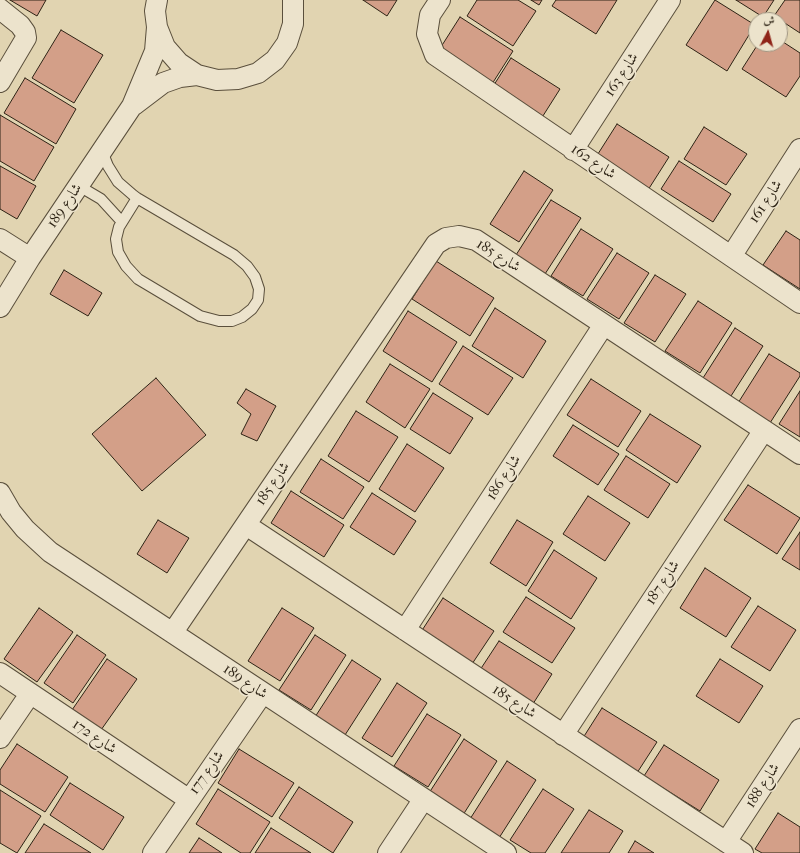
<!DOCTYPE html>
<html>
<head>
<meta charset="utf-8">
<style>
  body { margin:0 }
  #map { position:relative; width:800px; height:853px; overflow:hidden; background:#e1d4b1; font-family:"IM FELL French Canon",Amiri,serif }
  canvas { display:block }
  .north { position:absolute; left:748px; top:12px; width:40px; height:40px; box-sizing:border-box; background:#ece3cc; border:1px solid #a09683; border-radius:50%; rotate:6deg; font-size:11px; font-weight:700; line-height:16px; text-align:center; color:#2d2315 }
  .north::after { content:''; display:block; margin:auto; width:14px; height:18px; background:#8f2418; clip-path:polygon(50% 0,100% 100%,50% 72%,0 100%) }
</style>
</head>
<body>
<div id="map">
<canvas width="800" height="853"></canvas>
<div class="north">ش</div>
</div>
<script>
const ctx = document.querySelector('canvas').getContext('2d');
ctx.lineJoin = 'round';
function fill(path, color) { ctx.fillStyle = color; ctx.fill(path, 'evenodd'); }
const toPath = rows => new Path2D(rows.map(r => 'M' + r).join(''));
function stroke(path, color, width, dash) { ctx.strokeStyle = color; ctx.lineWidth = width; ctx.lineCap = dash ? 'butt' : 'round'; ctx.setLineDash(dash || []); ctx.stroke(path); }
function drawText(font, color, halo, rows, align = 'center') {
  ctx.font = font + ' "IM FELL French Canon",Amiri,serif'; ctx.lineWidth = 3; ctx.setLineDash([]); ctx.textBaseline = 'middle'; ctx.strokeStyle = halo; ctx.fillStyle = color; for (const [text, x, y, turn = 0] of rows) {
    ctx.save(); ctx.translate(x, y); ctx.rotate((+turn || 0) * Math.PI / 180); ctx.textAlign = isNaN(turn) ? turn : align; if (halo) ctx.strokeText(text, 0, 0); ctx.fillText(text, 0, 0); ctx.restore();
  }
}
const building = toPath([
  [10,0,46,0,37,16,10,0],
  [363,0,397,0,387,16,363,0],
  [477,0,518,0,536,11,513,46,467,16,477,0],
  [531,0,542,0,539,5,531,0],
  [556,0,617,0,596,34,552,6,556,0],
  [715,0,755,25,727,71,686,45,715,0],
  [736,0,774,0,763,17,736,0],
  [785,0,800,0,800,33,774,16,785,0],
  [460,17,513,51,492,84,439,50,460,17],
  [61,30,103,55,74,103,32,78,61,30],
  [780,40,800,53,800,76,786,97,742,69,758,44,780,44,780,40],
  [511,58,560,89,541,119,492,88,511,58],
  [25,78,76,109,56,144,4,113,25,78],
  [0,115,54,147,34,181,0,161,0,115],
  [617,124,669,157,648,190,596,157,617,124],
  [704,127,747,154,726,185,684,159,704,127],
  [679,161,731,194,713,222,661,189,679,161],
  [0,166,36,186,17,219,0,209,0,166],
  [524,171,553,190,519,242,490,224,524,171],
  [551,200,581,218,545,274,516,255,551,200],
  [581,229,613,249,583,296,551,276,581,229],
  [786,231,800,240,800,289,763,265,786,231],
  [617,253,649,273,619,319,587,299,617,253],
  [436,261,494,298,470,336,412,299,436,261],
  [64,270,102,293,88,316,50,294,64,270],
  [655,275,686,294,655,342,624,323,655,275],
  [698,301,732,323,700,373,665,351,698,301],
  [495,308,546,341,523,378,472,346,495,308],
  [408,311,457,342,432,382,383,351,408,311],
  [735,328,763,346,731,396,703,378,735,328],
  [463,346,513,378,488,415,439,384,463,346],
  [769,354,800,373,800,376,770,423,738,403,769,354],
  [390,364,430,389,405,428,366,402,390,364],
  [156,378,206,435,142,491,92,434,156,378],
  [591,379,641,411,618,447,567,415,591,379],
  [246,389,276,406,257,441,241,434,251,414,237,403,246,389],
  [800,391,800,437,779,424,800,391],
  [433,393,473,418,450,454,410,429,433,393],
  [356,411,398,437,369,482,328,456,356,411],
  [650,414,701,446,677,483,626,450,650,414],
  [573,425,619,454,598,485,553,456,573,425],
  [407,444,444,468,415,512,379,489,407,444],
  [626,456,670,484,648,518,604,490,626,456],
  [321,459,364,487,343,519,300,492,321,459],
  [748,485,800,518,777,554,724,520,748,485],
  [291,491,344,525,324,557,271,523,291,491],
  [372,493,416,521,394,555,350,527,372,493],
  [588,496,630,523,605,561,563,534,588,496],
  [158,520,189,538,167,573,137,554,158,520],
  [517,520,553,542,526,586,490,563,517,520],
  [800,532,800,570,782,559,800,532],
  [554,550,597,578,571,619,528,591,554,550],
  [705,568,751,598,726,637,680,608,705,568],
  [526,597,575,628,552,663,503,632,526,597],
  [443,598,494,631,470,667,419,635,443,598],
  [758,606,796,630,770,671,731,647,758,606],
  [39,608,73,632,37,682,4,659,39,608],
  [282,608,314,628,280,681,248,661,282,608],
  [77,635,106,655,73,703,44,683,77,635],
  [315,635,346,655,311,710,279,690,315,635],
  [499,641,552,674,531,707,478,673,499,641],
  [107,659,137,679,101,730,72,710,107,659],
  [720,659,763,686,739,723,696,696,720,659],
  [352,660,381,679,345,735,315,717,352,660],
  [397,683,427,703,392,757,362,738,397,683],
  [602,708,657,742,635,776,581,741,602,708],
  [427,714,461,735,428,787,394,766,427,714],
  [464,739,497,761,463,815,429,793,464,739],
  [17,744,68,777,45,812,0,784,0,770,17,744],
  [664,745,719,780,700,811,644,776,664,745],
  [239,749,294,783,272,817,218,783,239,749],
  [507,761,536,780,499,838,470,819,507,761],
  [70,783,124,817,103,850,50,815,70,783],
  [299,787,353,822,333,853,279,818,299,787],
  [218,789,270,822,250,853,241,853,196,824,218,789],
  [543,789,574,809,545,853,531,853,510,840,543,789],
  [0,790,41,816,17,853,0,843,0,790],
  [589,810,623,831,609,853,561,853,589,810],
  [778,813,800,827,800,853,762,853,755,849,778,813],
  [44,824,91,853,25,853,44,824],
  [271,828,311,853,255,853,271,828],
  [199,838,222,853,189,853,199,838],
  [635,841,654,853,628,853,635,841]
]);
fill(building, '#d39f88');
stroke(building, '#2d2315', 1);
const service = toPath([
  [102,151,108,166,118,182,133,195,137,198,234,255,247,266,255,277,259,289,258,300,252,309,242,317,232,321,219,321,200,316,138,279,126,266,118,252,116,239,119,227,137,198],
  [79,186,101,199,122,222]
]);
const minor = toPath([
  [157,0,155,11,157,27,165,47,179,63,197,75,217,80,238,79,258,73,275,60,287,43,293,24,293,0],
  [440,0,430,15,427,34,435,55,800,303],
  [0,9,20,25,25,32,26,38,0,82],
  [134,105,163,83,180,77,197,75],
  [573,150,670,0],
  [0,239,30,258],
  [732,255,800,149],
  [0,307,30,258,132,106,155,51,157,27],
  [0,493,11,512,25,529,50,552,506,853],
  [246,525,743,853],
  [405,630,603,326],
  [173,632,436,244,446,238,459,236,476,240,800,454],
  [0,673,188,799],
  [563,735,764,430],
  [0,738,30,694],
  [726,842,800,729],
  [153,853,262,694],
  [388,853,423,800]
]);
stroke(service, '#5a4f3c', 12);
stroke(minor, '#5a4f3c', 22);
stroke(service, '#ece3cc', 10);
stroke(minor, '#ece3cc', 20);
drawText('15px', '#2d2315', '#ece3cc', [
  ["شارع 163",622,75,-57],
  ["شارع 162",593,162,34],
  ["شارع 161",766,202,-57],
  ["شارع 189",65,206,-56],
  ["شارع 185",498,256,32],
  ["شارع 186",504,478,-57],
  ["شارع 185",273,484,-56],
  ["شارع 187",663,583,-57],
  ["شارع 189",245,682,34],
  ["شارع 185",514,702,33],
  ["شارع 172",94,737,34],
  ["شارع 177",207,773,-55],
  ["شارع 188",763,786,-57]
]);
</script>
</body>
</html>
